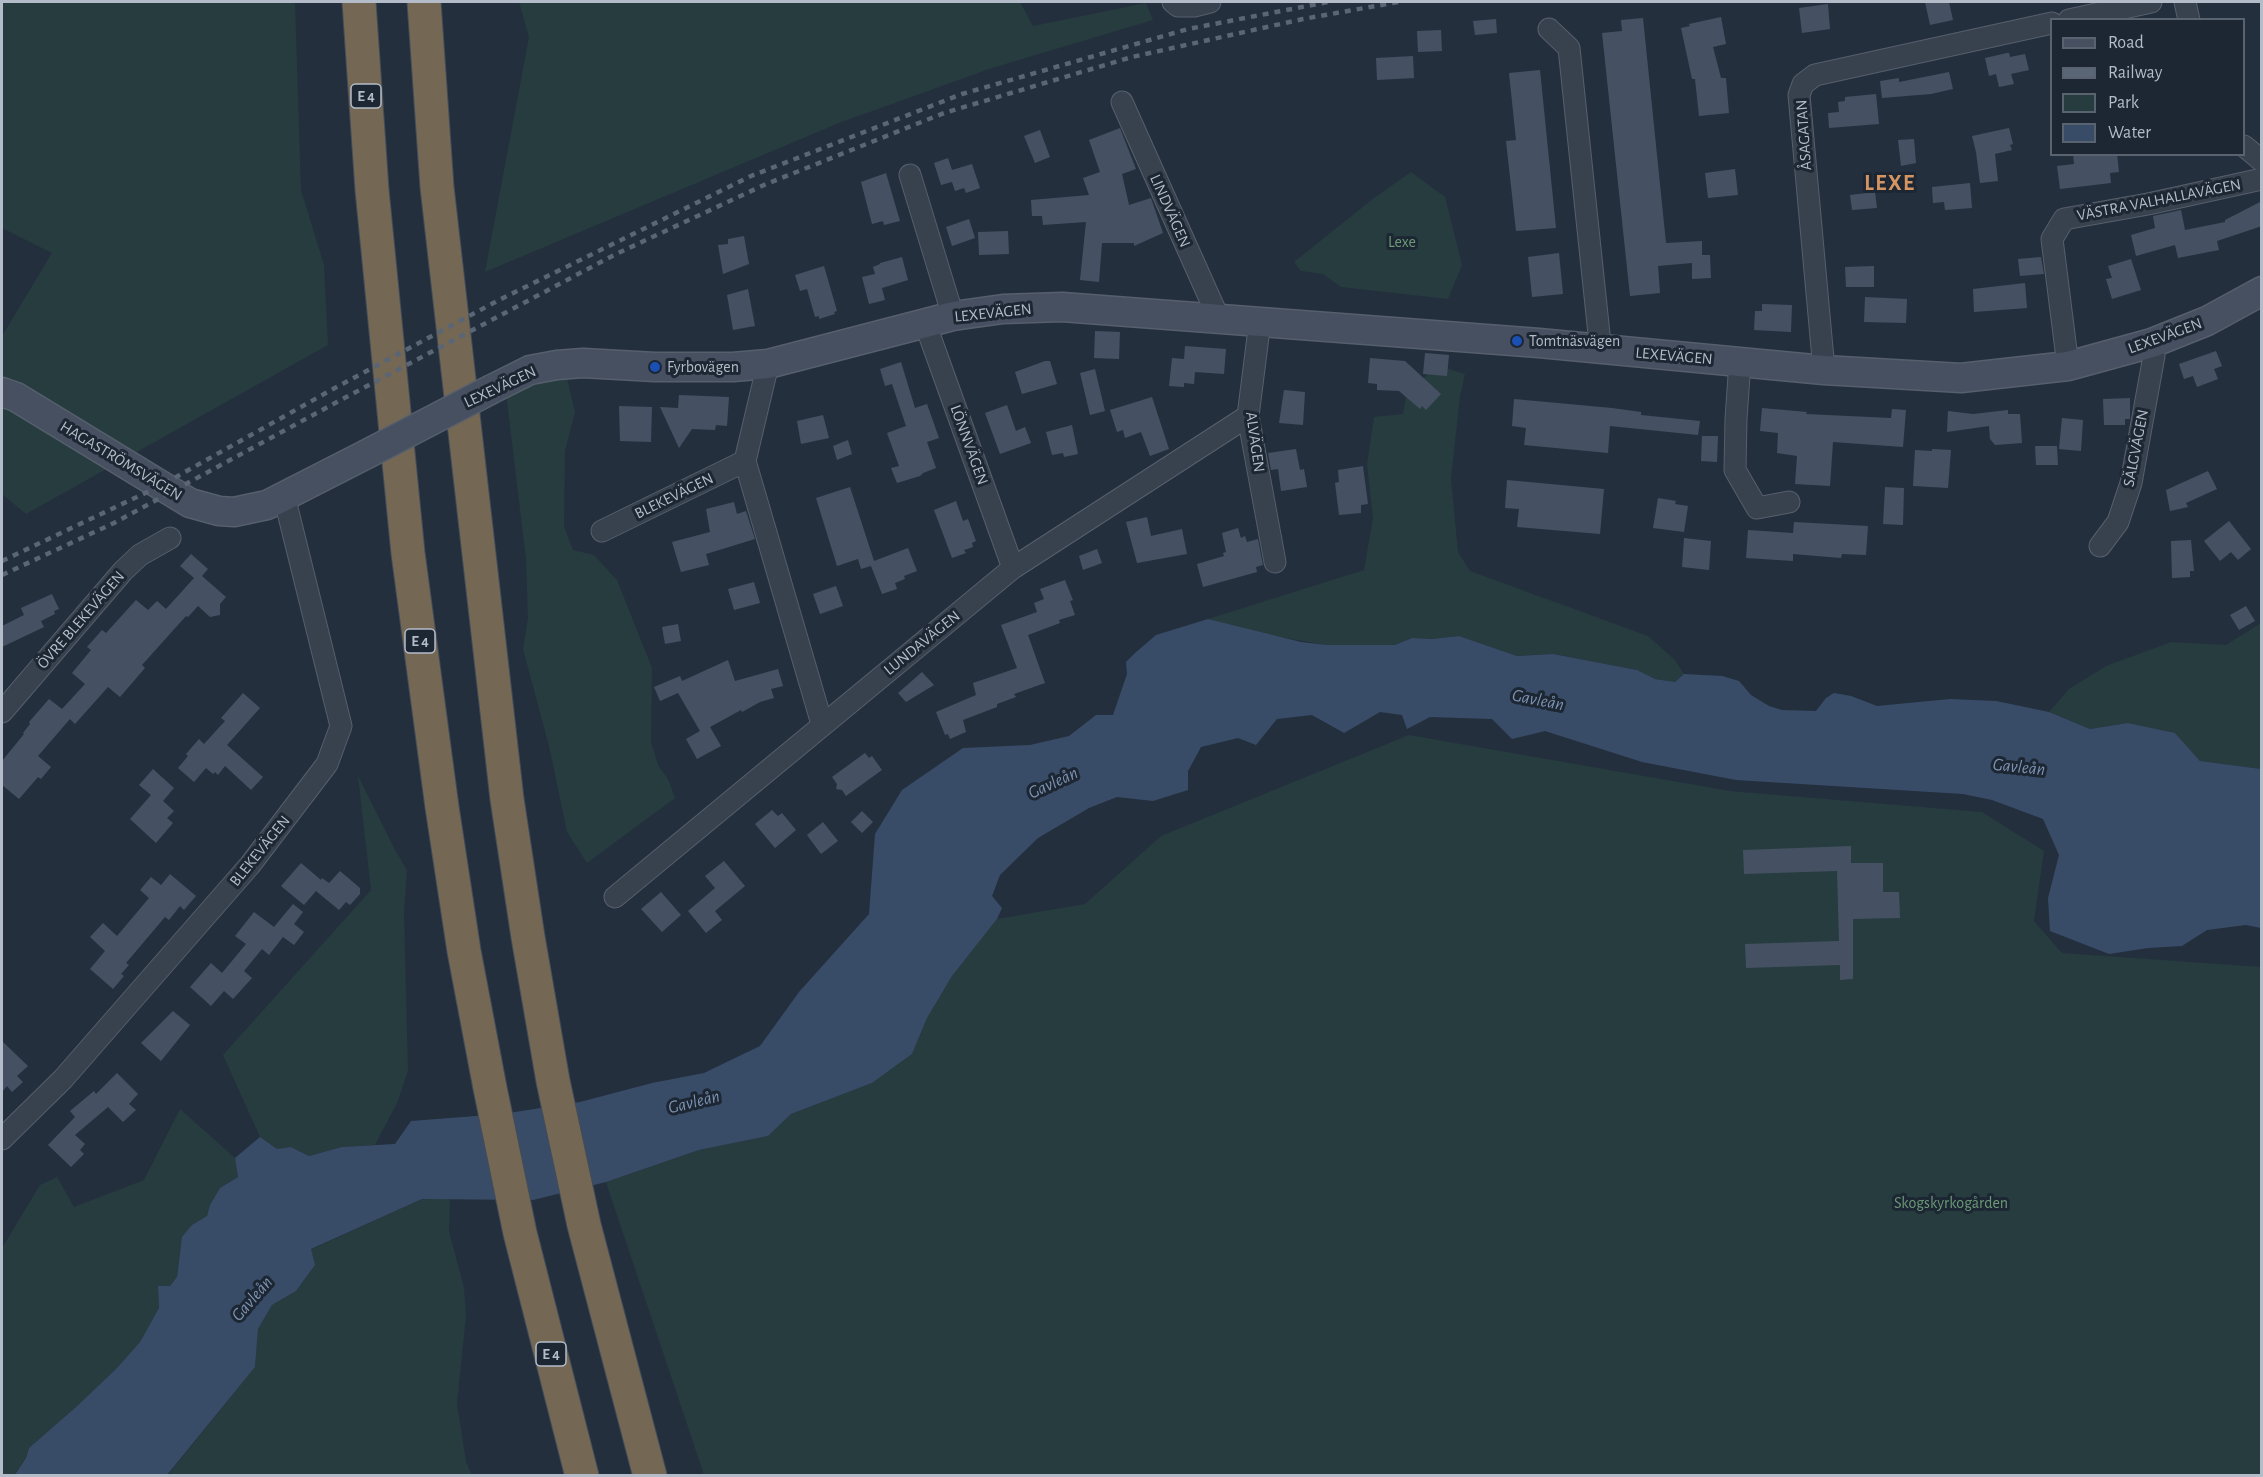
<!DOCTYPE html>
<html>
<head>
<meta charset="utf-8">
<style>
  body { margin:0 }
  #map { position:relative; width:2263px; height:1477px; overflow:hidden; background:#242f3e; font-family:"Alegreya Sans",sans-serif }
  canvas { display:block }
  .frame { position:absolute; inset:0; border:3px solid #b4bcc9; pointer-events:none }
  .legend { position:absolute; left:2050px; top:18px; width:195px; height:138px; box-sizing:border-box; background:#1d2633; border:2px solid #59626f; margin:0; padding:8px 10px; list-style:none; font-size:18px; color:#b4bcc9 }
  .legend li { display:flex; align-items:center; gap:12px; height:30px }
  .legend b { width:30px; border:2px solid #59626f }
</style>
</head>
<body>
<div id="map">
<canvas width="2263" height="1477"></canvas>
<div class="frame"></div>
<ul class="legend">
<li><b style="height:8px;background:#465061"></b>Road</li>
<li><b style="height:8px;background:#5a6575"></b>Railway</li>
<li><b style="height:16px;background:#263c3f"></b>Park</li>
<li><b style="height:16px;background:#394c67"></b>Water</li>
</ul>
</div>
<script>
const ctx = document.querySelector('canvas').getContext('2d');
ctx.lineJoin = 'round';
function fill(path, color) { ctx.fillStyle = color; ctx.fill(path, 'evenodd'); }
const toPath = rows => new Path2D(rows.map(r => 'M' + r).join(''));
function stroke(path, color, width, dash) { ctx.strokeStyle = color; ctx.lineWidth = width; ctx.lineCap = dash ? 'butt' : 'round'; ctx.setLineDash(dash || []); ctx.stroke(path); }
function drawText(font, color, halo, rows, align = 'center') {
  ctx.font = font + ' "Alegreya Sans",sans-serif'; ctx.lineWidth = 6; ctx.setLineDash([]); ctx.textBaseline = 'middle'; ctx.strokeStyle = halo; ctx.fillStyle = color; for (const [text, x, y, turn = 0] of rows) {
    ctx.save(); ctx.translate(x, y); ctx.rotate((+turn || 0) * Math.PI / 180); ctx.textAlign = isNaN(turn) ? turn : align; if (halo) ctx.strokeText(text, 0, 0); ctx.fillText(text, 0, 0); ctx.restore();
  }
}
fill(toPath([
  [2,2,295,2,301,190,324,265,328,345,26,514,2,494,2,336,52,253,2,228],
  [519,2,1020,2,1033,26,1146,3,1153,20,992,68,839,123,485,272,529,37],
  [1411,172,1445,197,1462,265,1448,299,1341,287,1323,274,1301,271,1294,262,1374,198],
  [1436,365,1465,374,1460,396,1451,479,1458,552,1470,571,1648,636,1675,660,1684,674,1675,682,1655,679,1637,670,1553,654,1517,656,1459,636,1432,639,1412,638,1395,645,1327,645,1268,635,1208,619,1364,570,1373,518,1367,465,1374,417,1403,414,1408,384,1425,377],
  [567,378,575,412,565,451,564,526,573,550,594,555,617,580,652,668,651,742,658,765,668,779,675,798,587,863,567,832,549,746,523,649,528,618,526,559,506,393,514,382],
  [2261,623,2261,769,2200,761,2175,733,2128,723,2090,729,2049,712,2069,689,2106,666,2171,642,2226,645],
  [1409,735,1730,791,1982,812,2044,851,2034,921,2062,953,2261,967,2261,1475,704,1475,606,1182,699,1150,768,1136,791,1114,872,1083,912,1054,927,1018,952,976,997,919,1085,904,1161,836],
  [358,776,395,850,407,870,404,914,408,1071,397,1103,375,1145,342,1147,309,1156,291,1147,277,1149,260,1137,223,1055,371,890],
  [180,1109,235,1158,238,1177,220,1188,210,1205,207,1216,192,1225,180,1251,177,1277,170,1286,158,1286,159,1308,140,1342,117,1368,76,1407,29,1448,26,1458,14,1475,2,1475,2,1248,40,1185,57,1177,74,1207,144,1180],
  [422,1199,450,1199,449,1231,464,1288,466,1316,457,1403,466,1462,472,1475,167,1476,255,1367,258,1329,272,1305,296,1291,315,1265,310,1250]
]), '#263c3f');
fill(toPath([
  [1208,619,1301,642,1327,645,1395,645,1412,638,1432,639,1459,636,1517,656,1553,654,1637,670,1655,679,1675,682,1684,674,1722,676,1739,681,1751,695,1769,706,1782,710,1816,711,1826,698,1834,693,1851,696,1877,706,1950,699,1996,701,2049,712,2090,729,2128,723,2175,733,2200,761,2261,769,2261,928,2246,925,2207,930,2182,946,2148,948,2109,954,2050,931,2048,898,2059,855,2043,819,1992,800,1963,794,1736,780,1642,762,1545,731,1512,739,1492,719,1430,717,1407,729,1402,715,1380,712,1344,733,1312,715,1277,719,1256,745,1238,738,1201,747,1188,771,1188,790,1153,801,1117,797,1089,808,1038,838,1000,875,992,896,1002,908,997,919,952,976,927,1018,912,1054,872,1083,791,1114,768,1136,699,1150,606,1182,533,1200,422,1199,311,1249,315,1265,296,1291,272,1305,258,1329,255,1367,167,1475,14,1476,26,1458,29,1448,76,1407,117,1368,140,1342,159,1308,158,1286,170,1286,177,1277,182,1237,192,1225,207,1216,210,1205,220,1188,238,1177,235,1158,260,1137,277,1149,291,1147,309,1156,342,1147,395,1144,411,1121,502,1114,580,1102,652,1083,704,1073,760,1046,799,992,869,914,875,834,902,790,963,748,1030,745,1069,736,1096,715,1113,715,1127,674,1126,662,1135,653,1156,635]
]), '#394c67');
fill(toPath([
  [1925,2,1949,2,1953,20,1930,25],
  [1828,4,1830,29,1802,33,1799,8],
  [1721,17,1726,44,1713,47,1721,78,1726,78,1729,113,1699,116,1695,79,1692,79,1681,28,1690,26,1689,24],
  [1643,18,1666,243,1702,241,1702,255,1710,255,1711,278,1692,279,1692,263,1658,266,1660,293,1630,296,1602,33,1622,31,1621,20],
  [1496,19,1497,33,1475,35,1473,21],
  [1441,30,1442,51,1418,52,1417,31],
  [2007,53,2009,53,2010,57,2025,54,2029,70,2011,74,2014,84,1999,87,1996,74,1989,76,1985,58],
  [1413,56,1414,78,1377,80,1376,58],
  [1540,70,1556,228,1516,231,1506,141,1516,140,1509,73],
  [1949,72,1953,89,1931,94,1882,98,1880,81,1899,78,1899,82],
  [1876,94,1879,124,1829,128,1828,113,1839,112,1838,102,1845,101,1845,97],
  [1120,128,1136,169,1122,174,1129,205,1151,198,1163,233,1134,246,1134,243,1102,243,1099,282,1080,280,1086,222,1043,225,1042,216,1032,216,1031,200,1089,195,1083,178,1100,172,1089,140],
  [2009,128,2013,144,2010,145,2012,150,1995,154,1998,181,1980,183,1976,152,1972,136],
  [1040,130,1050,157,1035,163,1024,136],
  [1914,139,1916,163,1901,166,1898,140],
  [2073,154,2117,154,2119,172,2110,173,2111,183,2060,189,2057,166,2074,164],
  [948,158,952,170,972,164,980,188,966,193,964,188,955,191,952,182,941,185,934,163],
  [1735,169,1738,195,1708,198,1705,173],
  [886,173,900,221,884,225,883,221,872,224,861,182],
  [1970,183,1972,208,1945,210,1944,202,1933,203,1932,187],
  [1875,192,1877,208,1852,210,1850,195],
  [2262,201,2262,226,2217,241,2219,250,2178,258,2175,245,2136,256,2131,235,2155,228,2153,216,2181,210,2185,230,2225,222,2225,220],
  [969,219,975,238,952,246,946,227],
  [1008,231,1009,254,979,255,978,232],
  [744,236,749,264,723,274,718,245,728,244,728,239],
  [1559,253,1563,294,1532,297,1528,257],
  [902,257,908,280,882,288,885,300,869,304,862,277,875,274,873,267,880,264,880,263],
  [2041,257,2044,274,2020,276,2018,259],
  [2131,259,2141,290,2112,299,2106,279,2112,278,2108,266],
  [824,266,837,311,834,312,835,314,819,319,819,316,815,317,807,289,800,291,795,275],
  [1874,266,1874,287,1846,287,1845,267],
  [2025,283,2027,308,1974,312,1973,289],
  [748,289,755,326,733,330,727,295],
  [1865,297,1907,299,1906,323,1864,322],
  [1762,304,1792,305,1791,332,1754,330,1755,311,1762,311],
  [1095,331,1120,332,1119,359,1094,358],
  [1185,346,1226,349,1224,374,1195,372,1194,384,1184,383,1184,387,1169,386,1172,358,1184,359],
  [2216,351,2222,366,2214,369,2218,379,2197,387,2193,376,2184,379,2179,364],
  [1425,353,1449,355,1447,376,1423,374],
  [1370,358,1405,361,1441,394,1426,410,1422,406,1420,409,1399,391,1377,390,1377,384,1368,383],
  [1045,361,1050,361,1057,384,1022,394,1015,372],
  [901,362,915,408,927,404,939,438,927,442,936,468,923,473,920,476,897,483,891,468,899,466,887,433,906,426,892,384,885,386,880,369],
  [1095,369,1105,411,1090,415,1080,373],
  [1284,390,1305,392,1303,425,1279,423],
  [679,395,729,397,727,426,716,425,715,430,692,429,679,448,660,407,678,408],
  [1152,397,1169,449,1150,456,1141,432,1125,438,1123,430,1117,432,1110,410],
  [2130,398,2130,419,2125,419,2125,425,2104,425,2103,399],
  [1514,399,1612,408,1641,412,1641,415,1700,421,1698,435,1610,426,1608,453,1524,445,1526,428,1512,426],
  [1007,405,1016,431,1025,427,1031,443,1000,454,985,413],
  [619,406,652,407,651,442,620,441],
  [1762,408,1807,412,1806,414,1891,418,1892,409,1906,410,1903,447,1833,442,1830,486,1795,484,1797,456,1777,453,1778,433,1760,431],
  [2008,410,2008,414,2020,414,2022,443,1995,445,1990,439,1989,426,1947,432,1948,411,1973,414],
  [823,415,829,438,801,444,797,421],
  [2062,418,2083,420,2081,451,2059,449],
  [1072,425,1078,454,1064,457,1063,453,1052,455,1046,432],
  [1702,436,1718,436,1717,462,1701,461],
  [848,440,852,454,837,460,833,446],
  [2035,446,2057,446,2058,465,2036,465],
  [1296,449,1300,470,1304,469,1307,487,1281,491,1278,469,1271,470,1268,453],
  [1932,449,1951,450,1948,488,1913,486,1915,450,1932,451],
  [1363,466,1368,504,1361,505,1361,513,1339,515,1335,483,1339,482,1338,470],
  [2208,471,2217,489,2186,503,2188,507,2170,511,2166,490],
  [1507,480,1604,489,1600,534,1517,527,1519,509,1505,508],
  [850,487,874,561,908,548,917,571,904,576,905,579,895,583,897,589,882,594,871,566,861,569,858,559,837,566,816,498],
  [1885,487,1904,488,1903,525,1883,524],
  [1658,498,1676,501,1675,504,1688,506,1684,532,1653,528],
  [956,501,963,521,968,519,976,541,972,543,973,547,964,550,966,553,952,558,934,510],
  [734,502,737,514,746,511,755,539,706,554,709,565,681,572,672,542,710,532,706,509],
  [1147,517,1151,536,1182,529,1187,554,1137,563,1126,522],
  [2229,521,2251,549,2238,560,2231,552,2220,561,2204,541],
  [1794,522,1868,526,1866,555,1842,554,1841,558,1793,554,1793,561,1746,558,1748,530,1793,533],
  [1238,528,1241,538,1245,536,1247,542,1258,539,1263,565,1256,567,1257,572,1203,587,1197,564,1224,556,1223,553,1226,552,1222,533],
  [1684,538,1711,541,1709,570,1682,567],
  [2191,540,2194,571,2190,571,2190,577,2172,578,2171,541],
  [1097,549,1102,563,1083,570,1079,556],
  [191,554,208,569,202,576,226,597,220,604,220,615,210,617,198,606,188,617,186,616,142,665,145,668,120,697,108,687,75,724,70,719,38,756,51,767,41,779,38,777,19,799,2,785,2,761,24,734,23,733,30,724,29,722,49,699,62,709,85,684,72,673,91,650,87,647,102,630,106,633,136,600,148,610,157,601,166,609,194,578,180,566],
  [1065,580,1073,600,1070,601,1075,615,1059,620,1060,623,1028,635,1045,683,1014,694,1016,697,997,704,997,707,963,720,966,732,950,739,948,734,945,735,936,712,976,695,973,683,1017,668,1001,625,1037,612,1034,603,1044,599,1040,589],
  [754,582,760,603,734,610,728,589],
  [836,586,843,606,820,614,813,594],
  [52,594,59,609,54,611,55,614,41,621,44,627,2,647,2,626,24,615,21,608],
  [2246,606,2255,621,2239,630,2230,615],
  [678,624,681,641,665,644,662,627],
  [728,660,735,681,778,669,783,686,771,689,774,698,760,702,742,712,741,710,710,727,721,746,697,759,686,739,700,731,678,693,660,701,654,687,680,676,682,681],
  [922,672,934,685,906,702,898,693],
  [243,693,260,708,227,745,263,777,251,790,225,766,218,775,215,772,213,774,206,768,194,782,178,768,188,756,186,754,199,739,204,744,225,721,221,718],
  [865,753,869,758,872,756,882,770,846,796,842,790,836,789,837,784,832,777],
  [153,769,174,788,163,801,174,811,167,818,173,823,156,843,130,819,151,795,139,785],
  [772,810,778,816,782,813,796,830,775,848,755,824],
  [862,811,873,822,862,833,851,822],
  [823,822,838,841,821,854,807,835],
  [1851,846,1851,863,1883,863,1883,892,1899,892,1900,918,1853,919,1853,979,1840,980,1840,965,1746,968,1745,944,1839,941,1837,871,1744,874,1743,850],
  [724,861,745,886,715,911,722,920,706,933,688,911,715,888,705,876],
  [301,863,321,880,322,878,329,883,340,871,360,888,360,894,350,905,346,902,339,910,316,891,304,905,281,886],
  [170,874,196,896,184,910,180,906,169,920,165,917,126,963,129,965,121,974,124,976,113,989,90,969,105,951,90,937,103,923,117,936,149,898,140,890,151,877,161,885],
  [661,892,681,915,662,932,641,909],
  [293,904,303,912,294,924,304,932,294,945,283,937,269,955,262,949,244,971,252,978,233,999,224,991,211,1006,190,987,211,963,222,973,246,944,235,936,254,912,274,927],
  [173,1011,190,1025,161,1061,141,1043],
  [2,1041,28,1066,17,1076,23,1082,12,1092,7,1086,2,1092],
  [117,1073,138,1094,129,1104,136,1110,123,1122,108,1107,75,1135,85,1144,80,1150,84,1154,71,1167,48,1145,75,1117,70,1111,94,1091,96,1094]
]), '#455162');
const street = toPath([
  [1173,2,1178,6,1194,6,1210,2],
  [2185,2,2189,20],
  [2069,20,2151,2],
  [1549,29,1569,48,1599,334,1598,350],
  [1122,102,1219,319],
  [2244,146,2262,161],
  [910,175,953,316],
  [1260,321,1248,416,1275,562],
  [925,323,1013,568],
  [1740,361,1736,419,1735,470,1757,508,1789,502],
  [768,364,745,461,822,724],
  [2068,366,2052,239,2064,219,2148,204,2262,179],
  [1824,370,1799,95,1803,84,1815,75,2052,23],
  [602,531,745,461],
  [2100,546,2118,522,2131,483,2154,356,2152,343],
  [2,712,123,571,140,555,170,538],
  [615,897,1013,568,1248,416],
  [2,1139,63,1079,250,865,327,764,341,726,287,508,281,498]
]);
const secondary = toPath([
  [492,389,530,370,557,365,583,363,655,367,733,367,768,364,953,316,1003,309,1062,307,1539,343,1824,370,1961,378,2068,366,2152,343,2207,321,2262,291],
  [2,392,16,397,190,503,219,511,234,512,267,505,365,455]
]);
const highway = toPath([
  [359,2,372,190,408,553,442,807,464,951,490,1088,520,1233,582,1476],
  [424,2,437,187,507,799,528,937,553,1081,584,1225,650,1476]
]);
stroke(street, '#565f6c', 23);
stroke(secondary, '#565f6c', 31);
stroke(highway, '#434c59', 35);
stroke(street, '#38414e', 21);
stroke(secondary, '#465061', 28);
stroke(highway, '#746855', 33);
stroke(toPath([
  [2,561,160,486,333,389,499,300,751,176,962,94,1188,29,1328,2],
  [2,575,114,523,337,402,616,254,764,185,944,113,1132,57,1303,19,1398,2]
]), '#5a6575', 4.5, [6, 6]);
const secondaryBridge = toPath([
  [365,455,492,389]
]);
stroke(secondaryBridge, '#565f6c', 31, []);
stroke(secondaryBridge, '#465061', 28);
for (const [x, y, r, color] of [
  [1517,341,6,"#1a4fb4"],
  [655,367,6,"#1a4fb4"]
]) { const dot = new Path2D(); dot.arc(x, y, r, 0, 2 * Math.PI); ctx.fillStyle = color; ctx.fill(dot); stroke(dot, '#1d2633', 2); }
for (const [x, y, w] of [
  [366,96,30],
  [420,641,30],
  [551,1354,30]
]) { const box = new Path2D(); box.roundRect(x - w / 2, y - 12, w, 24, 4.5); ctx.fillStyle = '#1d2633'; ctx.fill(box); stroke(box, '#b4bcc9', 1.5); }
drawText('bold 15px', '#b4bcc9', null, [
  ["E 4",366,96],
  ["E 4",420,641],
  ["E 4",551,1354]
]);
drawText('16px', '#b4bcc9', '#1d2633', [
  ["ÅSAGATAN",1804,135,-94],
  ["VÄSTRA VALHALLAVÄGEN",2159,200,-11],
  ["LINDVÄGEN",1170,211,66],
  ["LEXEVÄGEN",993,313,-6],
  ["LEXEVÄGEN",2165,336,-20],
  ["LEXEVÄGEN",1674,356,5],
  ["LEXEVÄGEN",500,387,-25],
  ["ALVÄGEN",1255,442,82],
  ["LÖNNVÄGEN",969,445,70],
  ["SÄLGVÄGEN",2136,448,-79],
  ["HAGASTRÖMSVÄGEN",121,461,31],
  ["BLEKEVÄGEN",674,496,-26],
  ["ÖVRE BLEKEVÄGEN",81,620,-49],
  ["LUNDAVÄGEN",922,643,-39],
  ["BLEKEVÄGEN",260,851,-51]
]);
drawText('16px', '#6b9a76', '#1d2633', [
  ["Lexe",1402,242],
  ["Skogskyrkogården",1951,1203]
]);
drawText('16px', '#b4bcc9', '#1d2633', [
  ["Tomtnäsvägen",1529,341],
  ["Fyrbovägen",667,367]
], 'left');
drawText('italic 18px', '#7c92b1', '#1d2633', [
  ["Gavleån",1538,700,11],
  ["Gavleån",2019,767,6],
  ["Gavleån",1053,783,-25],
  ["Gavleån",694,1102,-14],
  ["Gavleån",252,1299,-49]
]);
ctx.letterSpacing = '1.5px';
drawText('bold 22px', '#d59563', '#1d2633', [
  ["LEXE",1890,183]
]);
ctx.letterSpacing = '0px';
</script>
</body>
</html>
